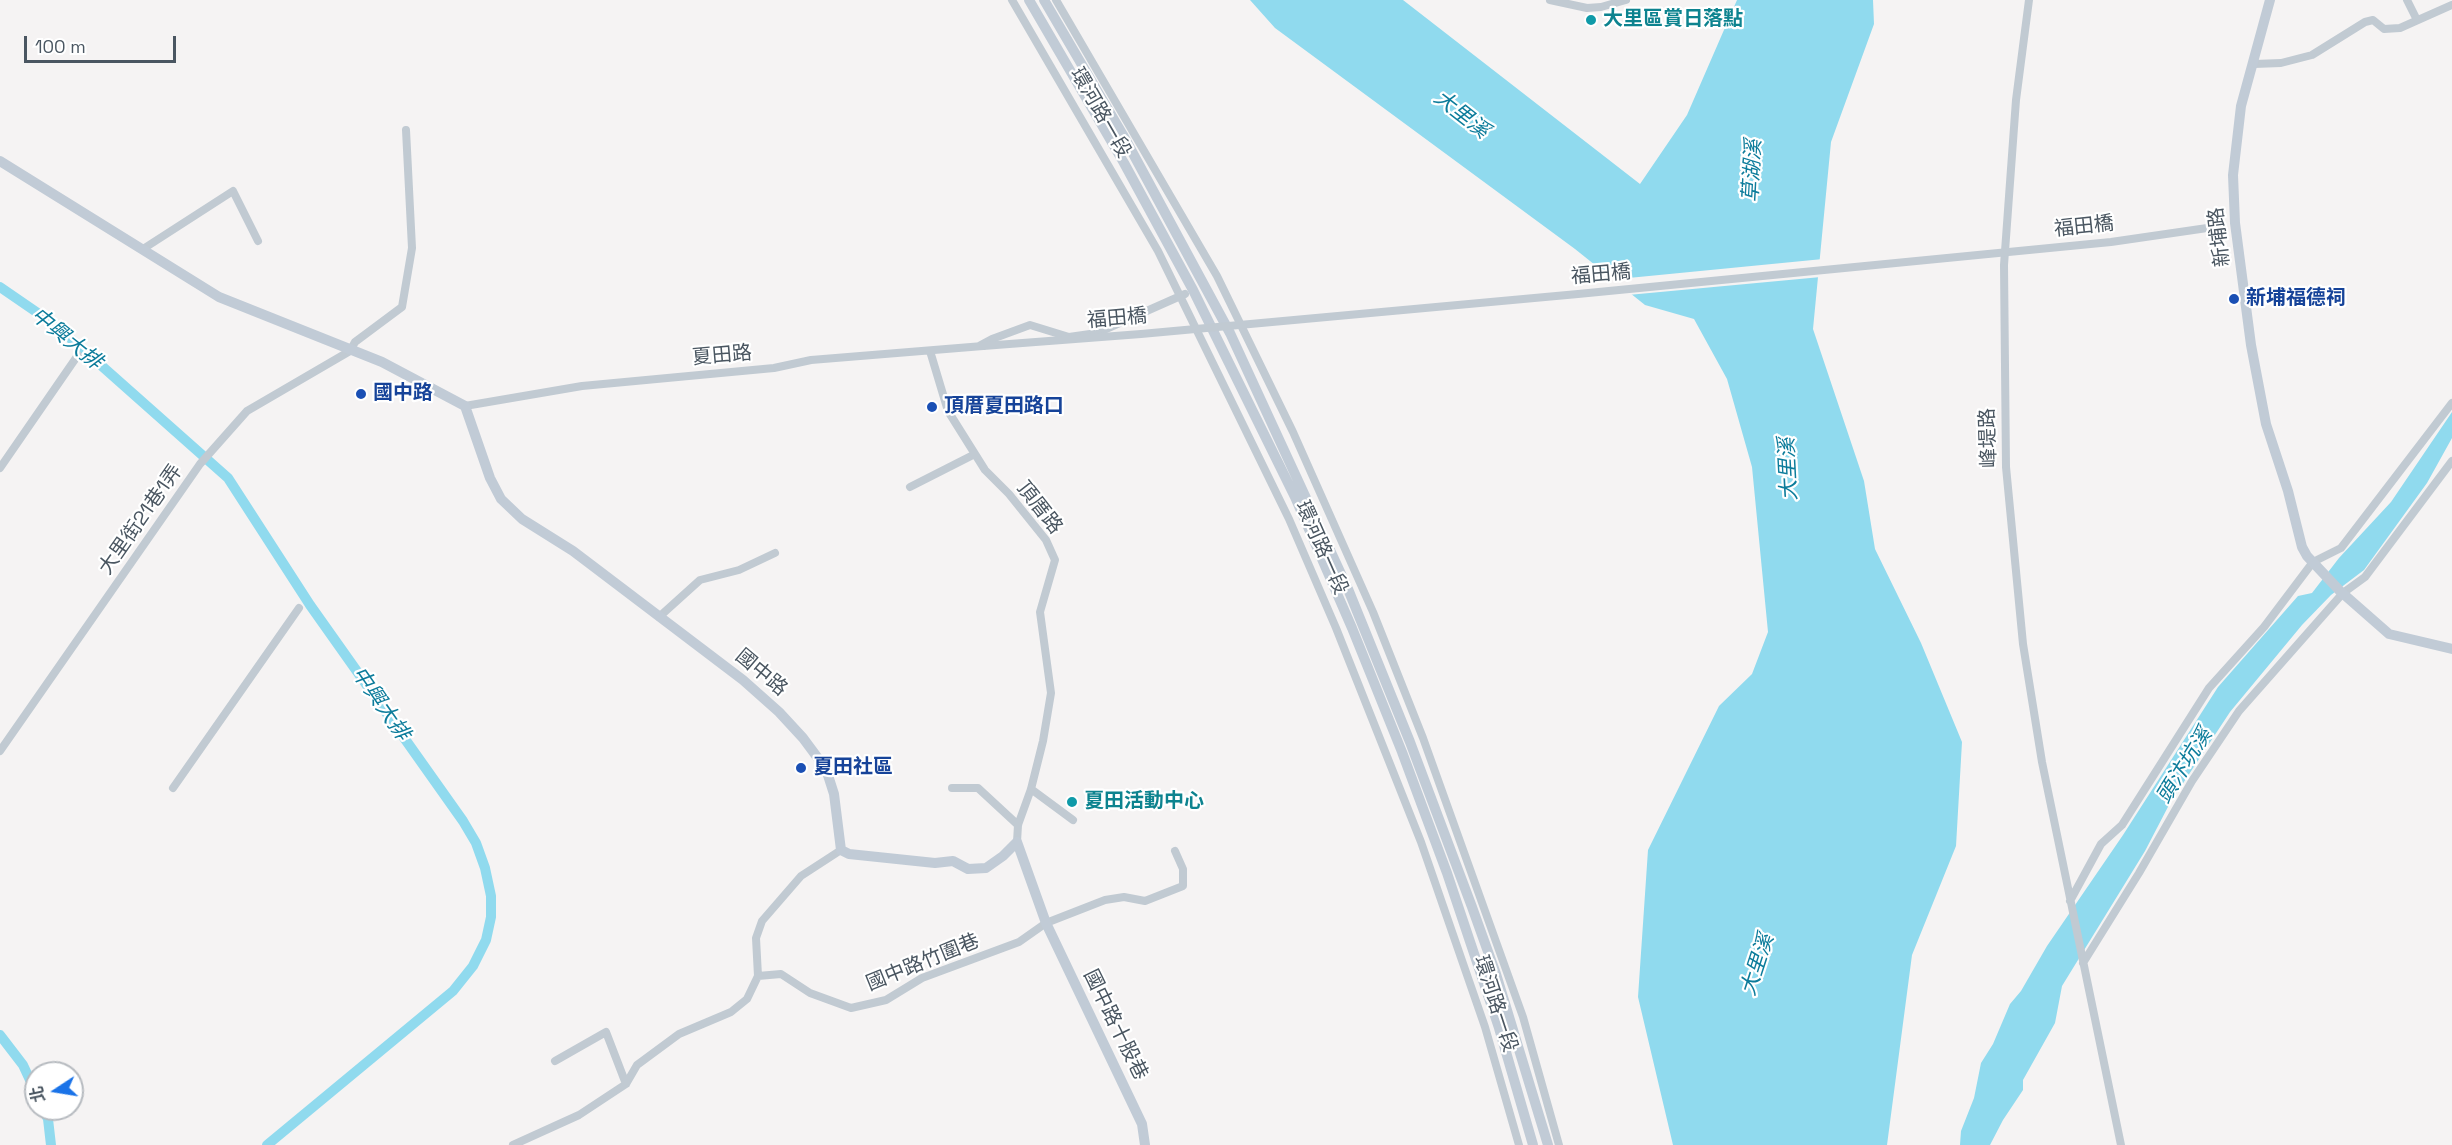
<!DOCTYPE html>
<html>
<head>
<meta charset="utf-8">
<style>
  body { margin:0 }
  #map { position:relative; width:2452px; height:1145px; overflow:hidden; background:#f5f3f3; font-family:"Space Grotesk","Noto Sans TC",sans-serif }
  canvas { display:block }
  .north { position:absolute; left:24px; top:1061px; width:60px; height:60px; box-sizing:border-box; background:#fff; border:2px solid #b7bbc0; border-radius:50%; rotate:258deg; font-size:16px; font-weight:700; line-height:24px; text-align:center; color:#4a5661 }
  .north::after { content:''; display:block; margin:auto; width:21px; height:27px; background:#1a73e8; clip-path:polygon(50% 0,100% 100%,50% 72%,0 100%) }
  .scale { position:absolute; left:24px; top:36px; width:152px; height:27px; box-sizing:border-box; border:3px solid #4a5661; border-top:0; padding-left:8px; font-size:18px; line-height:21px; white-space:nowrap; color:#4a5661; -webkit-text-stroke:4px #fff; paint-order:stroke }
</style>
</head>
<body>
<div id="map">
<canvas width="2452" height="1145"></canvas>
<div class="north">北</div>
<div class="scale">100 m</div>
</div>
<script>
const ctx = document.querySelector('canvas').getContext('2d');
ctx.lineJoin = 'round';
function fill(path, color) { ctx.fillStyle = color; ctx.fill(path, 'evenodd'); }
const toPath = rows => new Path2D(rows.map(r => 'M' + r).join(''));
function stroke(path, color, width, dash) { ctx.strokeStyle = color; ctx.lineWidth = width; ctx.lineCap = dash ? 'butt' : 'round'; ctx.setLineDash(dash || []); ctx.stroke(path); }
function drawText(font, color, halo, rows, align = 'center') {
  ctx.font = font + ' "Space Grotesk","Noto Sans TC",sans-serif'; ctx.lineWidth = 4.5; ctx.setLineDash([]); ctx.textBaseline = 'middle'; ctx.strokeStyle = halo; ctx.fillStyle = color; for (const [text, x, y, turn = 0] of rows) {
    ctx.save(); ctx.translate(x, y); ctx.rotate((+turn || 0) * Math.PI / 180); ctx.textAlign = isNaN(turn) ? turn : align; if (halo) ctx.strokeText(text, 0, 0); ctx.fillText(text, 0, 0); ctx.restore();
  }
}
fill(toPath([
  [1250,0,1403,0,1640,184,1687,115,1737,0,1873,0,1874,24,1831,142,1813,329,1864,481,1875,549,1921,643,1962,742,1956,846,1912,955,1887,1145,1673,1145,1638,997,1648,850,1719,706,1752,674,1768,632,1752,467,1727,379,1694,319,1645,305,1575,249,1275,28],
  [2452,412,2452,438,2427,483,2364,570,2331,595,2302,625,2230,712,2170,803,2145,851,2062,986,2055,1023,2023,1080,2023,1090,2003,1120,1990,1145,1960,1145,1961,1131,1974,1098,1981,1063,1993,1044,2010,1004,2021,991,2047,946,2123,835,2218,687,2298,596,2312,593,2339,558,2391,502]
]), '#90daee');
fill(toPath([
  [1823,259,1821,277,1628,295,1608,280]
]), '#f5f3f3');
stroke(toPath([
  [0,287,48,320,77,344,228,478,310,605,463,821,476,843,485,868,491,896,491,917,486,940,473,966,453,991,267,1145],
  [0,1035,23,1065,36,1093],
  [43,1109,48,1119,51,1145]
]), '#90daee', 10);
stroke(toPath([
  [1012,0,1158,251,1289,519,1336,628,1421,842,1485,1027,1519,1145],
  [1056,0,1217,276,1293,432,1373,612,1423,738,1523,1017,1559,1145],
  [1550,0,1587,8,1601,7,1626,0],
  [2029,0,2016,100,2004,265,2006,467,2023,644,2042,762,2121,1145],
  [2407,0,2417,20],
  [2254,64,2281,63,2312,55,2365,22,2373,20,2384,29,2400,28,2452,5],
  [143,249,233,191,258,241],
  [979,346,992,339,1030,325,1069,337,1097,333,1185,294],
  [930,351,948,411,985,470,1009,494,1046,540,1055,560,1040,612,1051,693,1043,741,1031,789,1018,825,1017,842],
  [465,406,582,386,774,368,811,360,983,346],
  [0,468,78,355],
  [910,487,975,454],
  [659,617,700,580,739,570,775,553],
  [0,751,200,464,247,411,350,351,355,342,402,307,412,248,406,130],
  [173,788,299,608],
  [952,788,978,788,1018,825],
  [1031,789,1073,820],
  [2070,901,2101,844,2122,825,2209,688,2264,627,2313,562,2341,548,2452,403],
  [2083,963,2139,873,2192,781,2239,711,2343,593,2365,577,2452,461],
  [758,976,756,938,762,921,801,876,841,850],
  [555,1061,606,1032,626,1084],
  [513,1145,579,1115,626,1084,637,1065,679,1034,731,1012,747,999,758,976,781,974,810,993,851,1008,886,1000,922,978,1019,942,1046,923,1105,900,1124,897,1145,901,1183,886,1183,869,1175,851]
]), '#c1cad2', 8);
stroke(toPath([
  [1029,0,1124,163,1193,290,1295,497,1352,628,1402,752,1447,873,1499,1028,1533,1145],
  [1044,0,1123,135,1230,333,1348,589,1410,742,1472,907,1496,974,1548,1145],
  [2270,0,2241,106,2233,175,2235,223,2251,345,2266,424,2288,491,2302,547,2307,556,2340,591,2389,634,2452,649],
  [0,161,219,297,382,362,465,406,490,478,501,499,522,519,573,551,743,680,779,712,803,738,826,769,834,794,841,850,849,854,935,863,953,861,968,869,986,868,1003,856,1017,842,1046,923,1142,1124,1145,1145]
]), '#c1cbd6', 10);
stroke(toPath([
  [983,346,1141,334,1578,294,2111,242,2221,226]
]), '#c1cad2', 8);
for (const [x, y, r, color] of [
  [1591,20,6,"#0f9aa8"],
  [2234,299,6,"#1a4fb4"],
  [361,394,6,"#1a4fb4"],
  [932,407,6,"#1a4fb4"],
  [801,768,6,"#1a4fb4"],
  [1072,802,6,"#0f9aa8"]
]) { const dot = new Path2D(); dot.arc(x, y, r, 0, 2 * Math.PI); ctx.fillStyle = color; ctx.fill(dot); stroke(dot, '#fff', 2); }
drawText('bold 20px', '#0d838f', '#fff', [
  ["大里區賞日落點",1603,20],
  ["夏田活動中心",1084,802]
], 'left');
drawText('20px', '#4a5661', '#fff', [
  ["環河路一段",1100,113,60],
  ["福田橋",2084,227,-6],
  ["新埔路",2220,237,-97],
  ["福田橋",1601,275,-5],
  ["福田橋",1117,319,-5],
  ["夏田路",722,356,-5],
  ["峰堤路",1989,438,-92],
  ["頂厝路",1039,508,52],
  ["大里街21巷1弄",141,520,-55],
  ["環河路一段",1321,548,66],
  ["國中路",761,673,40],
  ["國中路竹圍巷",923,963,-22],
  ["環河路一段",1495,1004,72],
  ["國中路十股巷",1115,1025,64]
]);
drawText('bold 20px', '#164399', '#fff', [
  ["新埔福德祠",2246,299],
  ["國中路",373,394],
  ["頂厝夏田路口",944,407],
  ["夏田社區",813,768]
], 'left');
drawText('italic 21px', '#0c7c9b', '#fff', [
  ["大里溪",1461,115,38],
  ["草湖溪",1753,171,-87],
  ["中興大排",66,339,39],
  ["大里溪",1789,469,-93],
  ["中興大排",380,704,55],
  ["頭汴坑溪",2185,766,-58],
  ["大里溪",1758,965,-72]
]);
</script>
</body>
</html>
